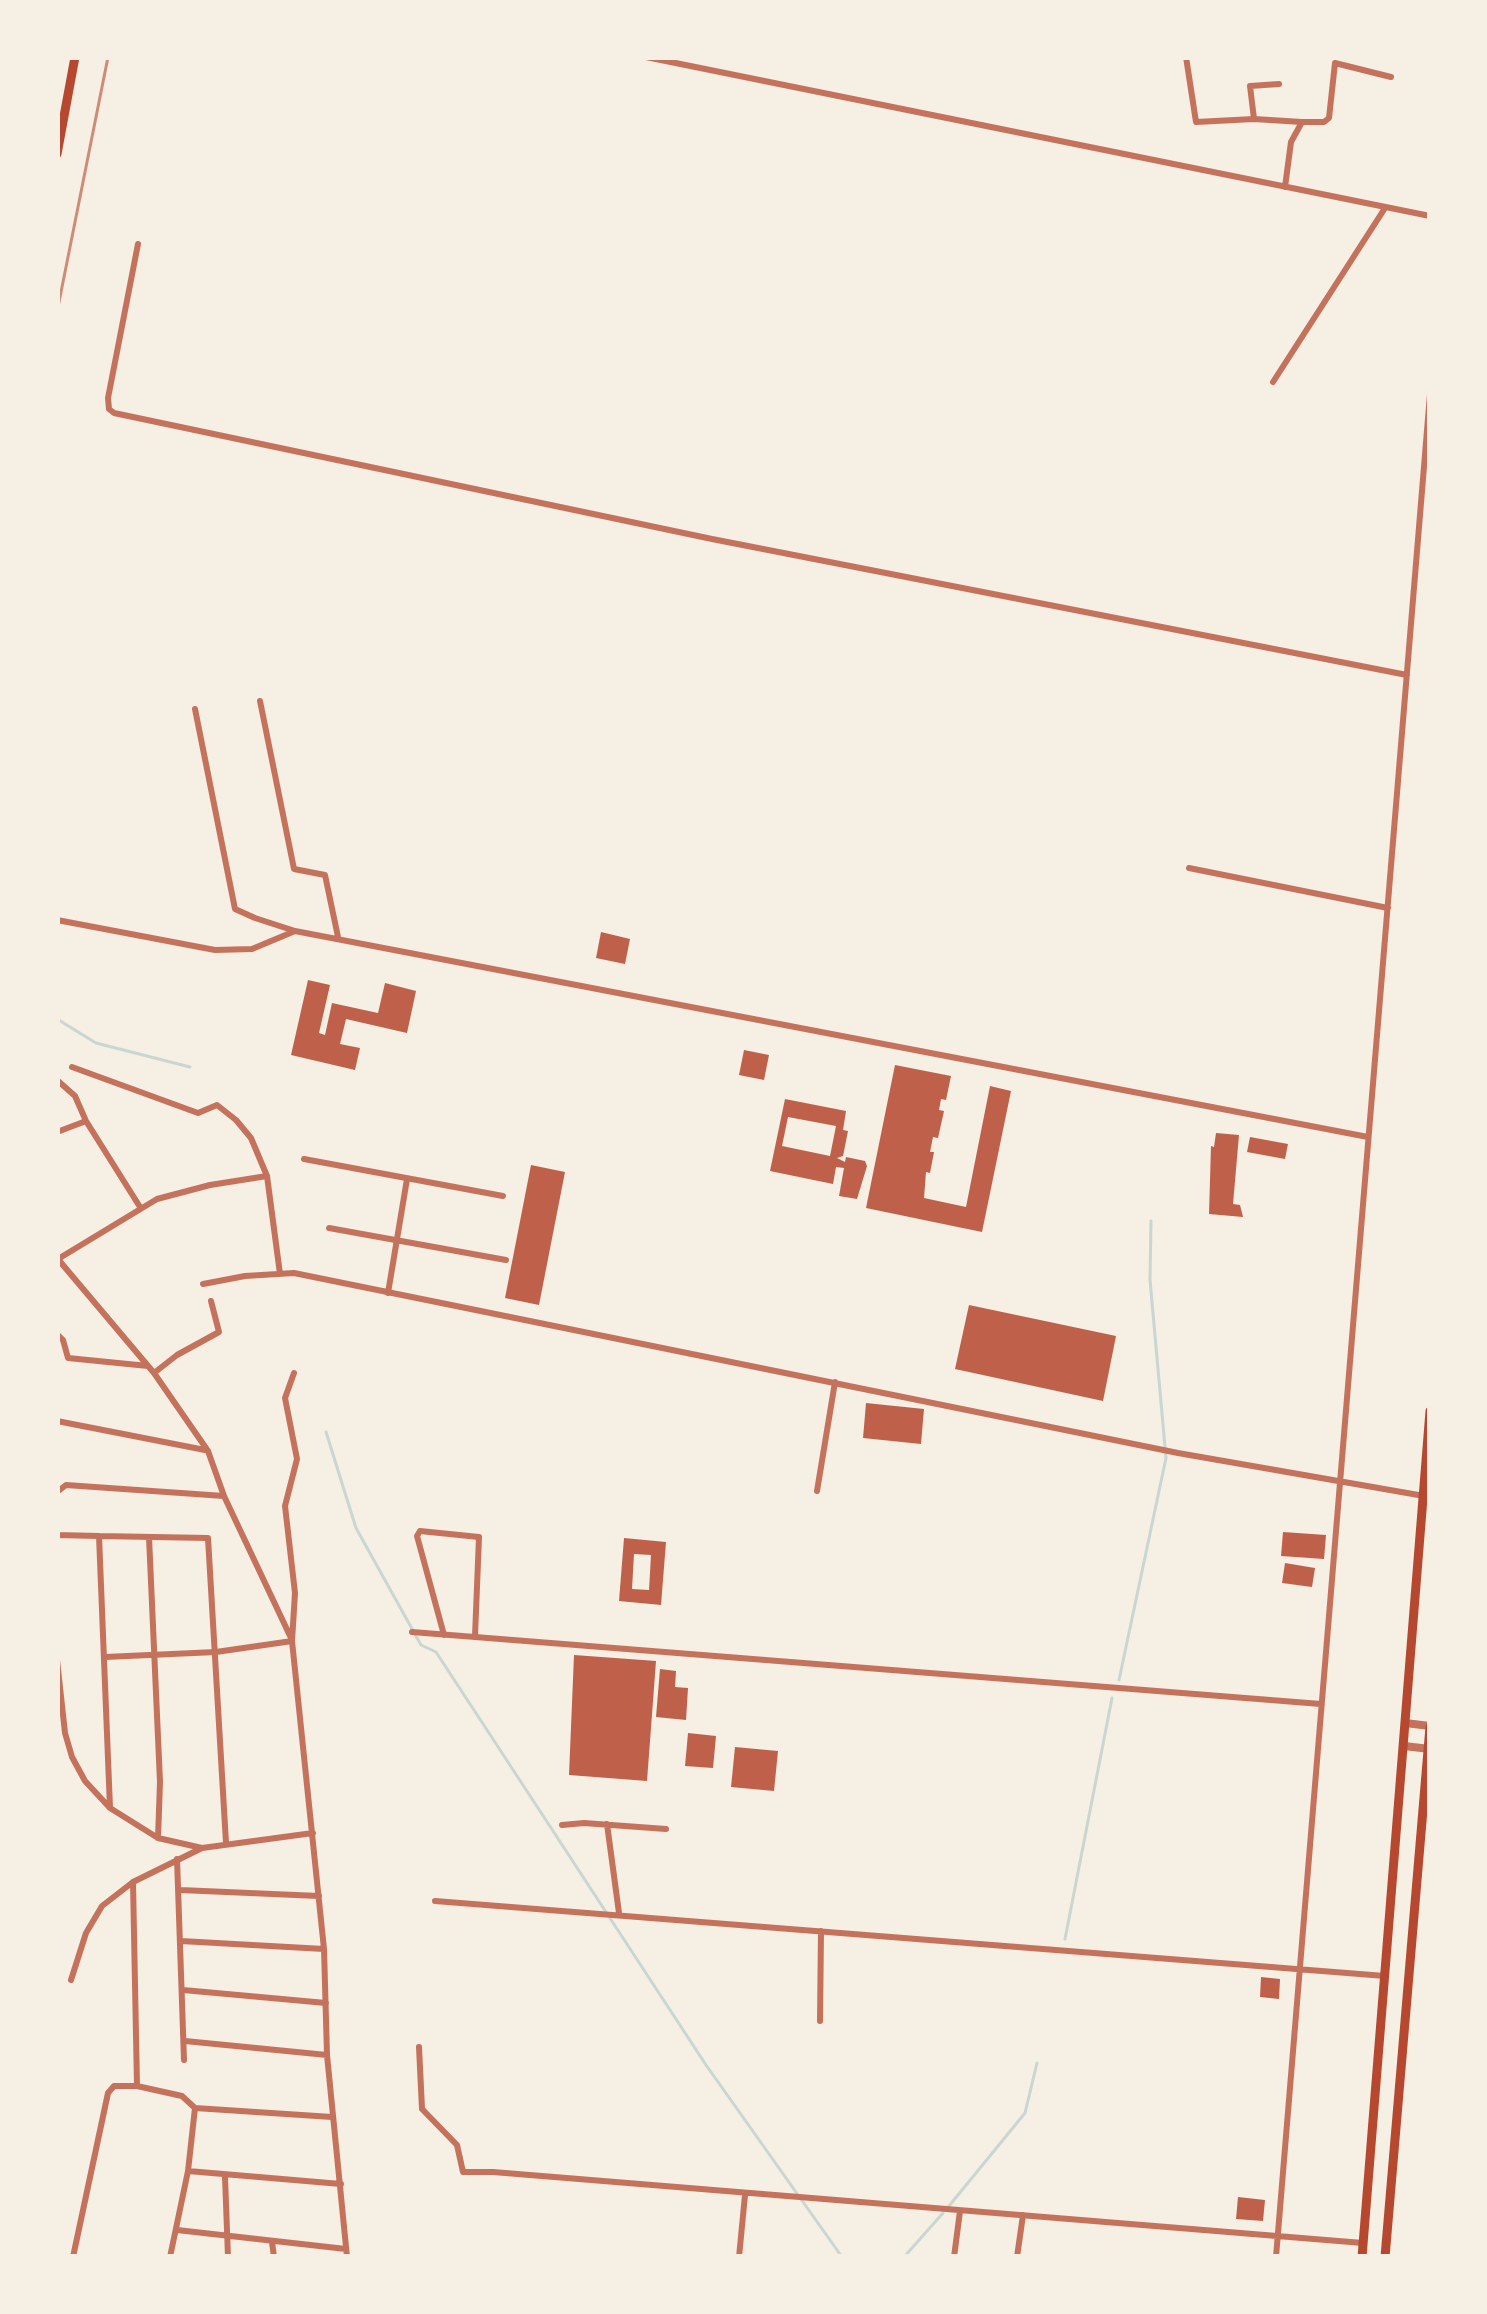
<!DOCTYPE html>
<html>
<head>
<meta charset="utf-8">
<style>
  body { margin:0 }
  #map { position:relative; width:1487px; height:2314px; overflow:hidden; background:#f6efe4; font-family:"DM Sans",sans-serif }
  canvas { display:block }
  .frame { position:absolute; inset:0; border:60px solid #f6efe4; pointer-events:none }
</style>
</head>
<body>
<div id="map">
<canvas width="1487" height="2314"></canvas>
<div class="frame"></div>
</div>
<script>
const ctx = document.querySelector('canvas').getContext('2d');
ctx.lineJoin = 'round';
const toPath = rows => new Path2D(rows.map(r => 'M' + r).join(''));
function stroke(path, color, width, dash) { ctx.strokeStyle = color; ctx.lineWidth = width; ctx.lineCap = dash ? 'butt' : 'round'; ctx.setLineDash(dash || []); ctx.stroke(path); }
function fill(path, color) { ctx.fillStyle = color; ctx.fill(path, 'evenodd'); }
stroke(toPath([
  [57,1019,96,1043,190,1067],
  [326,1432,356,1528,421,1645,436,1652,706,2065,842,2257],
  [1119,1680,1166,1458,1150,1280,1151,1221],
  [1065,1939,1112,1698],
  [949,2206,1025,2113,1037,2063],
  [904,2257,943,2213]
]), '#c9d6d2', 3);
fill(toPath([
  [601,932,630,939,625,964,596,958],
  [308,980,330,985,319,1033,325,1035,332,1003,378,1013,385,983,416,991,407,1033,346,1019,340,1044,360,1048,355,1070,291,1055],
  [744,1050,769,1055,764,1080,739,1075],
  [895,1065,951,1076,946,1100,941,1099,939,1110,944,1111,938,1138,933,1137,930,1152,934,1152,930,1173,926,1172,924,1198,966,1207,990,1086,1011,1091,982,1232,866,1208],
  [785,1099,846,1111,843,1130,848,1131,843,1156,837,1158,845,1162,846,1157,865,1161,867,1166,857,1199,839,1196,844,1168,836,1167,833,1184,770,1171],
  [788,1117,836,1126,830,1156,782,1146],
  [1216,1133,1239,1135,1233,1204,1240,1205,1243,1217,1209,1214,1211,1146,1214,1147],
  [1250,1137,1288,1144,1285,1159,1247,1152],
  [531,1165,565,1172,539,1305,505,1298],
  [969,1305,1116,1336,1103,1401,955,1369],
  [866,1403,924,1409,921,1444,863,1438],
  [1283,1532,1326,1535,1324,1559,1281,1556],
  [624,1538,666,1542,661,1605,619,1601],
  [634,1554,651,1555,649,1590,632,1589],
  [1285,1563,1315,1568,1312,1587,1282,1583],
  [574,1655,656,1661,647,1781,569,1775],
  [660,1669,676,1671,675,1687,688,1688,686,1720,656,1717],
  [688,1733,716,1736,713,1768,685,1766],
  [735,1747,778,1751,774,1791,731,1787],
  [1261,1977,1280,1979,1279,1999,1260,1997],
  [1238,2197,1265,2200,1263,2221,1236,2219]
]), '#bf614a');
stroke(toPath([
  [646,57,1430,216],
  [1186,57,1196,122,1254,119,1302,122,1291,142,1285,187],
  [57,59,59,57],
  [1254,119,1250,86,1279,84],
  [1302,122,1324,122,1329,118,1335,63,1391,77],
  [138,244,108,398,109,409,114,413,712,539,1407,675],
  [1273,382,1385,208],
  [260,701,294,869,325,875,338,937],
  [195,709,235,909,255,918,295,931,1368,1137],
  [1189,868,1388,908],
  [57,920,215,950,252,949,295,931],
  [72,1067,198,1113,217,1105,236,1120,251,1138,267,1176,280,1274],
  [57,1080,75,1096,86,1121,140,1207],
  [57,1132,86,1121],
  [304,1159,503,1196],
  [329,1228,506,1260],
  [57,1258,154,1373,208,1451,224,1496,291,1638],
  [58,1259,157,1199,210,1185,267,1176],
  [203,1284,245,1276,294,1273,1178,1453,1430,1497],
  [388,1293,407,1179],
  [57,1334,63,1340,68,1358,148,1366],
  [154,1373,177,1355,219,1332,211,1301],
  [294,1373,285,1398,297,1459,285,1506,295,1593,292,1641,324,1949,327,2055,347,2257],
  [57,1421,205,1450],
  [817,1491,835,1382],
  [57,1492,66,1485,224,1496],
  [57,1502,57,1660,65,1733,72,1757,85,1781,110,1808,158,1838,202,1848],
  [57,1535,99,1536,110,1808],
  [99,1536,208,1538,226,1843],
  [149,1537,160,1782,158,1838],
  [412,1632,1321,1704],
  [444,1635,417,1536,420,1531,479,1537,475,1636],
  [105,1657,216,1652,292,1641],
  [607,1824,619,1913],
  [562,1825,584,1823,666,1829],
  [177,1859,184,2060],
  [133,1882,137,2086],
  [180,1890,319,1896],
  [435,1901,1385,1976],
  [181,1941,324,1949],
  [71,1980,86,1933,102,1906,133,1882,202,1848,313,1833],
  [183,1990,326,2003],
  [820,2021,821,1931],
  [185,2041,327,2055],
  [419,2047,422,2109,457,2145,463,2172,493,2172,1363,2243],
  [188,2171,341,2184],
  [225,2177,228,2257],
  [177,2230,346,2249],
  [272,2242,274,2257],
  [73,2257,108,2093,114,2086,137,2086,182,2096,195,2108,332,2117],
  [170,2257,188,2171,195,2108],
  [739,2257,745,2195],
  [954,2257,960,2211],
  [1017,2257,1023,2215],
  [1276,2257,1430,394]
]), '#c5725c', 6);
stroke(toPath([
  [1405,1723,1430,1726],
  [1404,1746,1430,1749]
]), '#c5725c', 8);
stroke(toPath([
  [57,154,75,57]
]), '#b5482f', 9);
stroke(toPath([
  [1362,2257,1430,1411],
  [1385,2257,1430,1727]
]), '#b5482f', 9);
stroke(toPath([
  [57,312,108,57]
]), '#cf8b77', 3);
</script>
</body>
</html>
